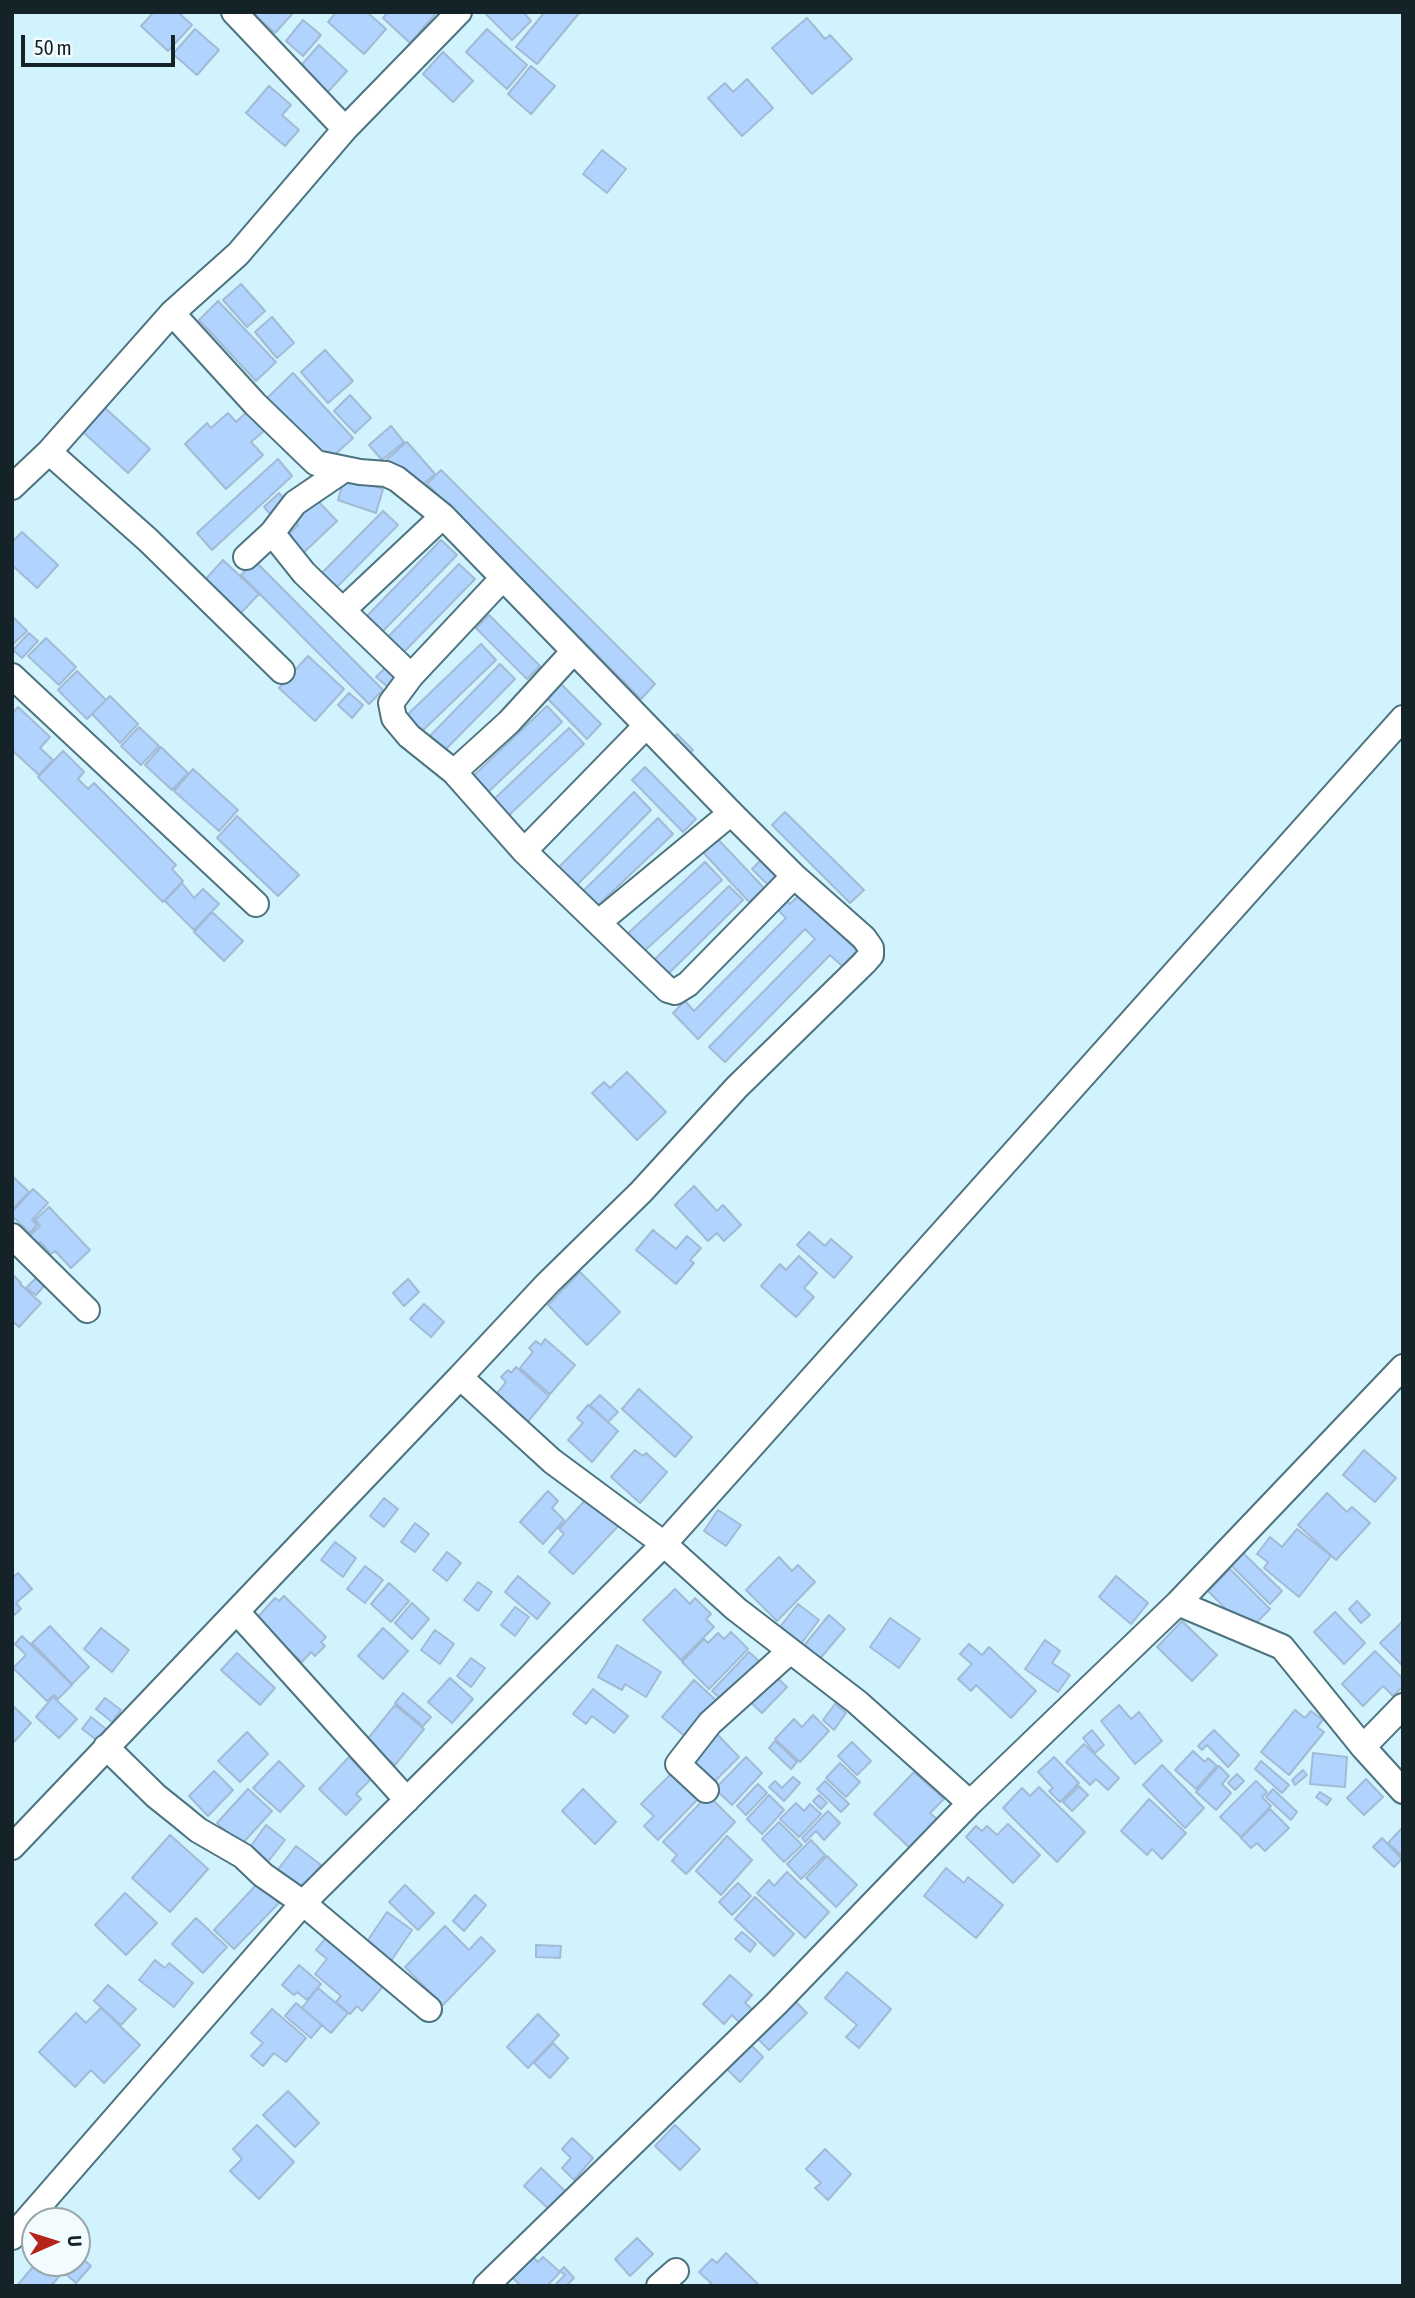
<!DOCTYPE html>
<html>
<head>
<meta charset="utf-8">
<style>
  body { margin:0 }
  #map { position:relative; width:1415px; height:2298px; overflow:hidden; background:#d1f3fd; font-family:"Asap Condensed",sans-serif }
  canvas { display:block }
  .frame { position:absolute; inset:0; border:14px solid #132328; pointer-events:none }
  .north { position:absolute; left:21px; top:2207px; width:70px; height:70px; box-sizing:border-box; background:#f2fbfd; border:2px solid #99a5a8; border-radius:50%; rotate:87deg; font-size:19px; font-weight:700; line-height:28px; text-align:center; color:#132328 }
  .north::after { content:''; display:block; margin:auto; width:24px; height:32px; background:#b3241a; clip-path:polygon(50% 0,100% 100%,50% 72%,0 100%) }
  .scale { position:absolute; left:21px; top:35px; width:154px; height:32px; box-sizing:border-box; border:4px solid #132328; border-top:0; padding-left:9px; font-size:21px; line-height:24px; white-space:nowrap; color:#132328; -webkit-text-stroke:5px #f2fbfd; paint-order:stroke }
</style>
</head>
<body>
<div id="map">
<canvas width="1415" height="2298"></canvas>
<div class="frame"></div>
<div class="north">U</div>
<div class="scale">50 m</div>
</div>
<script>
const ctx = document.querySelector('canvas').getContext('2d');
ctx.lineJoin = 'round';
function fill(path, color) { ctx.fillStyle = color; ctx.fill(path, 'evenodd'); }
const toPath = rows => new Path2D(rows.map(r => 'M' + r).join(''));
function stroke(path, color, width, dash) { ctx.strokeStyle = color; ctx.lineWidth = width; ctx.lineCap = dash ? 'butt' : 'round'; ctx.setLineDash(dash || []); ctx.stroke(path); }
const building = toPath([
  [154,12,178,12,192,25,168,51,141,26,154,12],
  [257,12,294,12,275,33,255,15,257,12],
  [336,12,367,12,386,29,364,54,328,22,336,12],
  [388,12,437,12,410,43,383,18,388,12],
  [484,12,523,12,531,21,512,40,484,12],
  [542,12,580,12,537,64,516,47,544,13,542,12],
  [807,18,825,39,830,35,852,59,812,94,772,48,807,18],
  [303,20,321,35,303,56,286,41,303,20],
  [195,29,219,50,197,75,173,54,195,29],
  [487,29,527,65,507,89,466,52,487,29],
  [319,45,347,71,325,95,298,69,319,45],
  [443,52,473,81,453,102,423,74,443,52],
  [531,66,555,86,531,114,508,94,531,66],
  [747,79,773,108,742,136,708,98,725,83,733,92,747,79],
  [269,86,291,105,282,115,299,130,285,146,246,113,269,86],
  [602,150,626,169,607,193,583,174,602,150],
  [241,284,265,311,247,327,223,300,241,284],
  [218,301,276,362,256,381,199,320,218,301],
  [272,317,294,343,277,358,255,332,272,317],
  [325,350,353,381,328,403,301,372,325,350],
  [293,373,353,438,329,460,310,439,303,445,263,402,293,373],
  [350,395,371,418,355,433,334,411,350,395],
  [105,408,150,449,128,473,83,432,105,408],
  [248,411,265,430,251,442,263,455,226,489,185,444,207,423,211,428,228,413,236,422,248,411],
  [391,426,404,442,382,460,369,445,391,426],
  [407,442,435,474,415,491,387,459,407,442],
  [278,459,292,476,212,550,197,533,278,459],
  [441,470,655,684,641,699,427,484,441,470],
  [345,476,383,489,376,513,338,500,345,476],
  [279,493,286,501,271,515,264,507,279,493],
  [312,495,337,521,300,556,284,539,298,525,290,516,312,495],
  [383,511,398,525,330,594,315,580,383,511],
  [22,532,58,565,37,588,12,565,12,542,22,532],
  [441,540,457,555,381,633,365,618,441,540],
  [223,560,259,594,238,616,203,582,223,560],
  [255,561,383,690,369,704,241,575,255,561],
  [459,564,475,579,399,657,383,642,459,564],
  [489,615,540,666,527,679,476,628,489,615],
  [12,616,27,631,12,645,12,616],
  [29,633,38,641,22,658,13,650,29,633],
  [46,638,76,667,59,685,28,656,46,638],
  [481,644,496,660,419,734,404,718,481,644],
  [308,656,344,689,315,721,279,688,308,656],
  [500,664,515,679,441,754,426,740,500,664],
  [385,668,397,679,389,688,376,677,385,668],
  [77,671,106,700,87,719,58,690,77,671],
  [555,678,601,724,587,739,541,692,555,678],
  [349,693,363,705,352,718,338,705,349,693],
  [110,696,138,724,120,743,92,714,110,696],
  [547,706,562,722,484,796,469,780,547,706],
  [18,707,50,737,40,748,53,760,39,775,12,750,12,714,18,707],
  [139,727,159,746,141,765,121,746,139,727],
  [569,728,584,744,506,818,491,802,569,728],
  [677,734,693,750,681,761,666,745,677,734],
  [161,747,188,773,172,790,145,765,161,747],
  [63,751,84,772,78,779,88,789,94,783,176,865,172,869,183,881,163,902,38,777,63,751],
  [645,767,696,819,683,832,632,780,645,767],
  [193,769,238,810,219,831,174,791,193,769],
  [634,792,651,810,575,887,557,869,634,792],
  [785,812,864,890,850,903,772,825,785,812],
  [237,816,299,875,278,896,217,838,237,816],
  [658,818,673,834,595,908,581,893,658,818],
  [713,834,764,888,749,902,699,848,713,834],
  [762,859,779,875,769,886,752,869,762,859],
  [705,862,722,880,640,955,624,937,705,862],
  [182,883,194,898,203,889,219,904,194,930,165,901,182,883],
  [729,886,743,900,662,980,648,966,729,886],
  [800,894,857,951,842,966,830,955,725,1062,709,1047,815,939,805,929,698,1039,673,1013,685,1001,694,1011,786,918,775,907,784,898,790,904,800,894],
  [212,912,243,941,224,961,194,932,212,912],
  [627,1072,666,1112,637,1140,592,1093,604,1082,610,1088,627,1072],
  [12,1176,29,1192,12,1210,12,1176],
  [694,1186,717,1211,723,1205,741,1225,724,1241,717,1233,708,1241,675,1205,694,1186],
  [33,1189,48,1203,32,1220,37,1225,30,1233,12,1216,12,1212,33,1189],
  [49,1207,90,1250,71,1268,55,1251,51,1254,40,1242,37,1245,29,1236,40,1226,35,1220,49,1207],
  [653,1230,676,1249,687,1236,701,1248,690,1260,694,1263,676,1284,636,1250,653,1230],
  [809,1232,825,1246,831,1239,852,1257,834,1278,797,1245,809,1232],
  [799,1256,817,1273,804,1288,814,1297,796,1317,761,1286,780,1264,786,1270,799,1256],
  [580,1272,620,1312,587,1345,548,1305,580,1272],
  [12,1274,21,1283,20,1284,41,1303,19,1327,12,1321,12,1274],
  [36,1278,44,1286,36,1295,26,1288,36,1278],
  [408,1279,419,1292,404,1306,393,1293,408,1279],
  [424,1304,444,1322,431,1337,410,1319,424,1304],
  [545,1339,575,1365,550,1394,520,1368,533,1352,529,1348,536,1341,541,1345,545,1339],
  [516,1367,549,1396,526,1424,494,1397,506,1382,501,1377,508,1370,511,1373,516,1367],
  [639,1389,692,1437,675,1457,622,1409,639,1389],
  [600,1395,618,1412,608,1422,590,1405,600,1395],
  [588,1405,618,1431,592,1462,568,1440,583,1423,577,1418,588,1405],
  [635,1450,643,1456,646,1453,667,1472,640,1503,611,1477,635,1450],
  [1364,1450,1396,1478,1375,1502,1343,1475,1364,1450],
  [548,1491,558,1501,552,1508,564,1520,543,1544,520,1522,548,1491],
  [1327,1493,1347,1512,1352,1507,1370,1523,1336,1560,1298,1525,1327,1493],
  [589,1496,619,1525,573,1574,549,1552,564,1534,559,1529,589,1496],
  [384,1498,398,1509,384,1527,370,1516,384,1498],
  [718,1510,741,1525,726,1546,704,1531,718,1510],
  [415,1523,429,1534,415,1552,401,1542,415,1523],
  [1297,1529,1331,1556,1299,1597,1264,1568,1268,1562,1257,1554,1270,1537,1282,1547,1297,1529],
  [335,1542,356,1558,343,1577,321,1560,335,1542],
  [447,1552,461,1563,447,1581,433,1570,447,1552],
  [1243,1553,1282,1591,1270,1604,1231,1565,1243,1553],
  [779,1557,792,1571,798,1565,815,1582,777,1621,746,1590,779,1557],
  [365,1566,383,1580,365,1603,347,1589,365,1566],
  [1230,1569,1270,1609,1248,1631,1208,1591,1230,1569],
  [18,1573,32,1589,16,1603,21,1609,13,1616,12,1578,18,1573],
  [518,1576,550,1603,537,1619,505,1592,518,1576],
  [1116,1576,1148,1603,1131,1624,1099,1597,1116,1576],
  [478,1582,492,1592,478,1611,464,1600,478,1582],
  [389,1583,409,1601,391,1622,371,1604,389,1583],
  [675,1589,690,1604,695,1598,711,1614,706,1619,714,1627,681,1660,643,1620,675,1589],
  [284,1596,326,1637,321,1642,325,1646,315,1656,311,1652,302,1662,256,1619,275,1598,279,1601,284,1596],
  [1357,1601,1370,1615,1361,1623,1349,1609,1357,1601],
  [412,1603,429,1619,412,1639,395,1623,412,1603],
  [798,1604,819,1620,797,1649,776,1632,798,1604],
  [515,1607,529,1617,515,1636,501,1625,515,1607],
  [1335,1612,1365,1643,1344,1664,1314,1632,1335,1612],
  [829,1615,845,1629,818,1661,803,1647,829,1615],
  [890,1618,920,1639,899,1668,870,1647,890,1618],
  [1182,1621,1217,1655,1192,1681,1157,1647,1182,1621],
  [1402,1622,1403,1623,1403,1666,1380,1643,1402,1622],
  [50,1626,89,1667,72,1684,32,1643,50,1626],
  [101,1628,129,1650,112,1672,84,1649,101,1628],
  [383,1628,408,1651,383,1679,358,1656,383,1628],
  [435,1630,454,1644,440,1664,421,1650,435,1630],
  [731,1632,748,1649,709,1689,682,1662,704,1639,708,1643,718,1633,724,1639,731,1632],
  [22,1636,72,1685,58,1699,54,1695,47,1701,13,1668,26,1655,15,1644,22,1636],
  [1045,1640,1060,1651,1052,1663,1070,1675,1058,1692,1025,1669,1045,1640],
  [969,1644,982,1655,989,1647,1036,1691,1011,1718,976,1685,971,1691,958,1679,972,1664,960,1654,969,1644],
  [617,1645,661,1672,646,1697,625,1684,622,1690,598,1677,617,1645],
  [1375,1651,1403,1679,1403,1686,1393,1696,1383,1686,1363,1706,1342,1684,1375,1651],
  [749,1652,760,1662,723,1701,712,1691,749,1652],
  [237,1653,275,1688,260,1705,221,1670,237,1653],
  [471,1658,485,1668,471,1687,457,1676,471,1658],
  [770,1671,787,1687,762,1713,745,1697,770,1671],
  [450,1678,473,1699,452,1723,428,1702,450,1678],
  [694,1680,719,1703,688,1739,662,1717,694,1680],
  [593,1689,628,1716,614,1733,592,1716,586,1724,573,1714,593,1689],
  [403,1693,431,1717,423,1726,395,1703,403,1693],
  [53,1697,77,1719,59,1738,36,1717,53,1697],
  [105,1698,121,1710,112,1722,96,1709,105,1698],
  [835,1704,846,1713,834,1730,823,1720,835,1704],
  [12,1705,31,1723,13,1743,12,1743,12,1705],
  [395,1705,424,1729,395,1765,366,1741,395,1705],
  [1119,1705,1131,1719,1139,1712,1162,1741,1135,1764,1101,1721,1119,1705],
  [1295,1710,1305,1718,1311,1711,1323,1720,1317,1727,1324,1732,1289,1775,1261,1752,1295,1710],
  [813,1715,829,1731,800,1762,775,1739,794,1719,802,1727,813,1715],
  [91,1717,107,1730,98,1741,82,1729,91,1717],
  [1092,1730,1104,1745,1095,1753,1083,1738,1092,1730],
  [1214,1730,1239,1755,1228,1767,1207,1745,1202,1750,1198,1746,1214,1730],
  [247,1732,268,1754,240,1782,218,1761,247,1732],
  [716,1733,739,1757,714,1782,691,1759,716,1733],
  [775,1741,797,1762,791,1769,769,1748,775,1741],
  [852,1742,871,1761,857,1775,838,1756,852,1742],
  [1084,1744,1119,1778,1108,1790,1096,1779,1090,1785,1066,1762,1084,1744],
  [1193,1751,1205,1762,1208,1758,1217,1766,1196,1789,1175,1770,1193,1751],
  [1313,1753,1347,1757,1345,1787,1310,1784,1313,1753],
  [349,1757,371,1779,356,1794,361,1799,346,1815,319,1789,349,1757],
  [746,1757,762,1773,732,1805,715,1789,746,1757],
  [1054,1757,1079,1783,1060,1802,1049,1791,1053,1788,1038,1772,1054,1757],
  [279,1761,304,1786,280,1812,253,1788,279,1761],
  [1261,1761,1289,1785,1282,1793,1255,1769,1261,1761],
  [840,1763,860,1782,846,1797,826,1778,840,1763],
  [1162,1765,1204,1808,1185,1828,1143,1785,1162,1765],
  [1219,1766,1229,1776,1222,1784,1231,1793,1216,1810,1196,1792,1219,1766],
  [1303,1770,1307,1775,1295,1785,1292,1780,1303,1770],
  [214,1771,233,1790,208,1816,189,1796,214,1771],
  [674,1771,700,1797,658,1840,644,1826,654,1816,641,1804,674,1771],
  [914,1772,944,1799,930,1813,938,1820,911,1849,874,1814,914,1772],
  [1237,1774,1244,1781,1235,1790,1228,1783,1237,1774],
  [793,1777,800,1783,784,1801,769,1787,775,1781,782,1788,793,1777],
  [1366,1779,1383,1797,1364,1815,1347,1798,1366,1779],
  [825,1781,849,1804,841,1812,817,1789,825,1781],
  [1256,1781,1267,1792,1262,1797,1271,1806,1241,1837,1220,1817,1256,1781],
  [758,1784,767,1793,746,1815,737,1806,758,1784],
  [1079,1786,1088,1795,1072,1811,1063,1802,1079,1786],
  [1039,1787,1085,1832,1057,1862,1003,1808,1022,1788,1030,1796,1039,1787],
  [248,1789,272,1811,241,1845,217,1823,248,1789],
  [583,1789,616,1822,595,1844,562,1811,583,1789],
  [1273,1789,1297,1812,1291,1820,1266,1797,1273,1789],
  [1320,1792,1331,1799,1327,1805,1316,1797,1320,1792],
  [708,1795,735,1822,686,1874,672,1861,677,1855,663,1842,708,1795],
  [769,1795,784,1810,762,1834,747,1819,769,1795],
  [819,1795,827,1803,821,1809,813,1801,819,1795],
  [1149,1799,1186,1833,1162,1859,1152,1849,1147,1855,1121,1831,1149,1799],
  [796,1803,804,1811,810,1804,821,1814,799,1837,780,1819,796,1803],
  [1270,1809,1289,1828,1265,1851,1257,1843,1251,1848,1241,1838,1270,1809],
  [828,1811,840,1823,824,1840,816,1831,805,1842,802,1838,828,1811],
  [779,1822,802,1845,784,1862,762,1839,779,1822],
  [1008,1824,1040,1855,1013,1883,966,1837,976,1826,982,1831,987,1826,997,1835,1008,1824],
  [266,1825,285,1840,266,1864,248,1850,266,1825],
  [1403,1827,1403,1855,1402,1856,1388,1843,1403,1827],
  [170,1835,208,1869,170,1912,132,1878,170,1835],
  [727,1836,752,1860,721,1895,696,1871,727,1836],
  [1382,1838,1402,1859,1394,1867,1373,1847,1382,1838],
  [811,1840,825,1855,801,1879,787,1864,811,1840],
  [296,1846,321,1865,297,1895,273,1876,296,1846],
  [827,1856,857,1885,836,1907,806,1878,827,1856],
  [946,1868,964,1883,968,1877,1003,1905,976,1938,924,1896,946,1868],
  [787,1872,829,1912,805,1938,757,1893,769,1880,774,1886,787,1872],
  [258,1883,279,1903,234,1949,214,1930,258,1883],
  [738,1883,751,1896,732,1915,719,1902,738,1883],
  [405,1885,434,1913,418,1930,389,1902,405,1885],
  [125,1893,157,1923,126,1955,95,1925,125,1893],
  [475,1895,486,1905,464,1931,453,1921,475,1895],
  [755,1897,794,1934,774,1956,735,1919,755,1897],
  [387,1912,412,1930,391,1961,366,1943,387,1912],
  [196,1918,227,1947,203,1973,172,1944,196,1918],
  [445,1926,469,1950,481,1937,495,1951,443,2005,405,1967,445,1926],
  [742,1932,756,1944,750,1952,735,1939,742,1932],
  [328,1935,385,1984,362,2011,357,2006,350,2014,336,2002,341,1996,315,1974,327,1959,316,1950,328,1935],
  [536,1945,561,1946,560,1958,536,1957,536,1945],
  [155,1960,165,1968,169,1963,193,1983,174,2007,139,1980,155,1960],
  [299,1965,321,1984,307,2000,297,1992,294,1995,282,1985,299,1965],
  [847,1972,891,2009,859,2048,846,2037,857,2025,825,1998,847,1972],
  [730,1975,752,1995,745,2003,753,2010,741,2024,732,2015,724,2024,703,2004,730,1975],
  [108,1985,136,2009,121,2025,94,2001,108,1985],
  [318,1988,348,2013,331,2033,302,2008,318,1988],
  [796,2002,807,2013,769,2050,758,2039,796,2002],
  [296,2003,322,2025,311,2038,285,2016,296,2003],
  [101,2008,140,2045,104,2083,91,2070,75,2087,39,2052,76,2013,86,2023,101,2008],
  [272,2009,306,2038,286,2062,274,2053,263,2066,251,2056,263,2043,251,2033,272,2009],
  [538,2014,559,2035,528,2068,507,2047,538,2014],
  [553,2043,568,2058,550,2078,534,2063,553,2043],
  [750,2044,763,2057,740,2082,727,2069,750,2044],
  [288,2091,319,2123,295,2147,263,2115,288,2091],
  [257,2125,294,2162,259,2199,230,2171,242,2159,233,2149,257,2125],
  [675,2125,700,2149,680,2170,655,2146,675,2125],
  [572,2138,593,2158,574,2180,562,2168,571,2158,562,2149,572,2138],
  [825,2149,851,2174,828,2200,815,2188,821,2183,806,2169,825,2149],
  [541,2168,566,2192,550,2210,524,2186,541,2168],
  [637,2238,653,2254,630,2276,615,2259,637,2238],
  [726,2253,760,2286,708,2286,711,2283,699,2272,712,2259,717,2263,726,2253],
  [77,2254,91,2266,76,2283,53,2263,77,2263,77,2254],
  [532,2256,538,2262,543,2257,560,2272,547,2286,521,2286,513,2278,532,2256],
  [36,2263,48,2263,61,2274,51,2286,17,2286,36,2263],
  [564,2267,574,2278,566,2286,554,2286,565,2275,560,2271,564,2267]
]);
fill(building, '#b1d4fe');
stroke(building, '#a2bad6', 2);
const street = toPath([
  [234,12,345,129],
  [172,313,255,404,316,463,360,472,386,474,397,479,443,516,731,813,794,876,864,938,871,948,871,955,864,963,737,1087,641,1192,547,1284,460,1377],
  [49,452,148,540,282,671],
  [345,469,295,503,272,533,304,573,411,676],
  [12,487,49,452,172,313,238,254,345,129,459,12],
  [246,557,272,533],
  [502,579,411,676,391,703,394,718,409,736,454,772,509,722,574,651],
  [343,610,443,516],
  [12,676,256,904],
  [454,772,524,851,668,990,675,992,688,984,794,876],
  [524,851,646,726],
  [599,922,731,813],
  [12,1236,87,1310],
  [1178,1603,1403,1367],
  [237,1612,407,1800],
  [106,1747,156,1796,181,1816,198,1830,243,1856,263,1875,303,1903,429,2009],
  [1363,1747,1403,1706],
  [706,1790,678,1764,710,1723,790,1651],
  [12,1847,460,1377,552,1461,664,1544,736,1609,857,1702,970,1803],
  [12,2237,303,1903,664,1544,1403,718],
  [486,2286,776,2004,970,1803,1178,1603,1282,1647,1363,1747,1403,1791],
  [659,2286,676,2271]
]);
stroke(street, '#4c737f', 28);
stroke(street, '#fff', 24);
</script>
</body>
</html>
